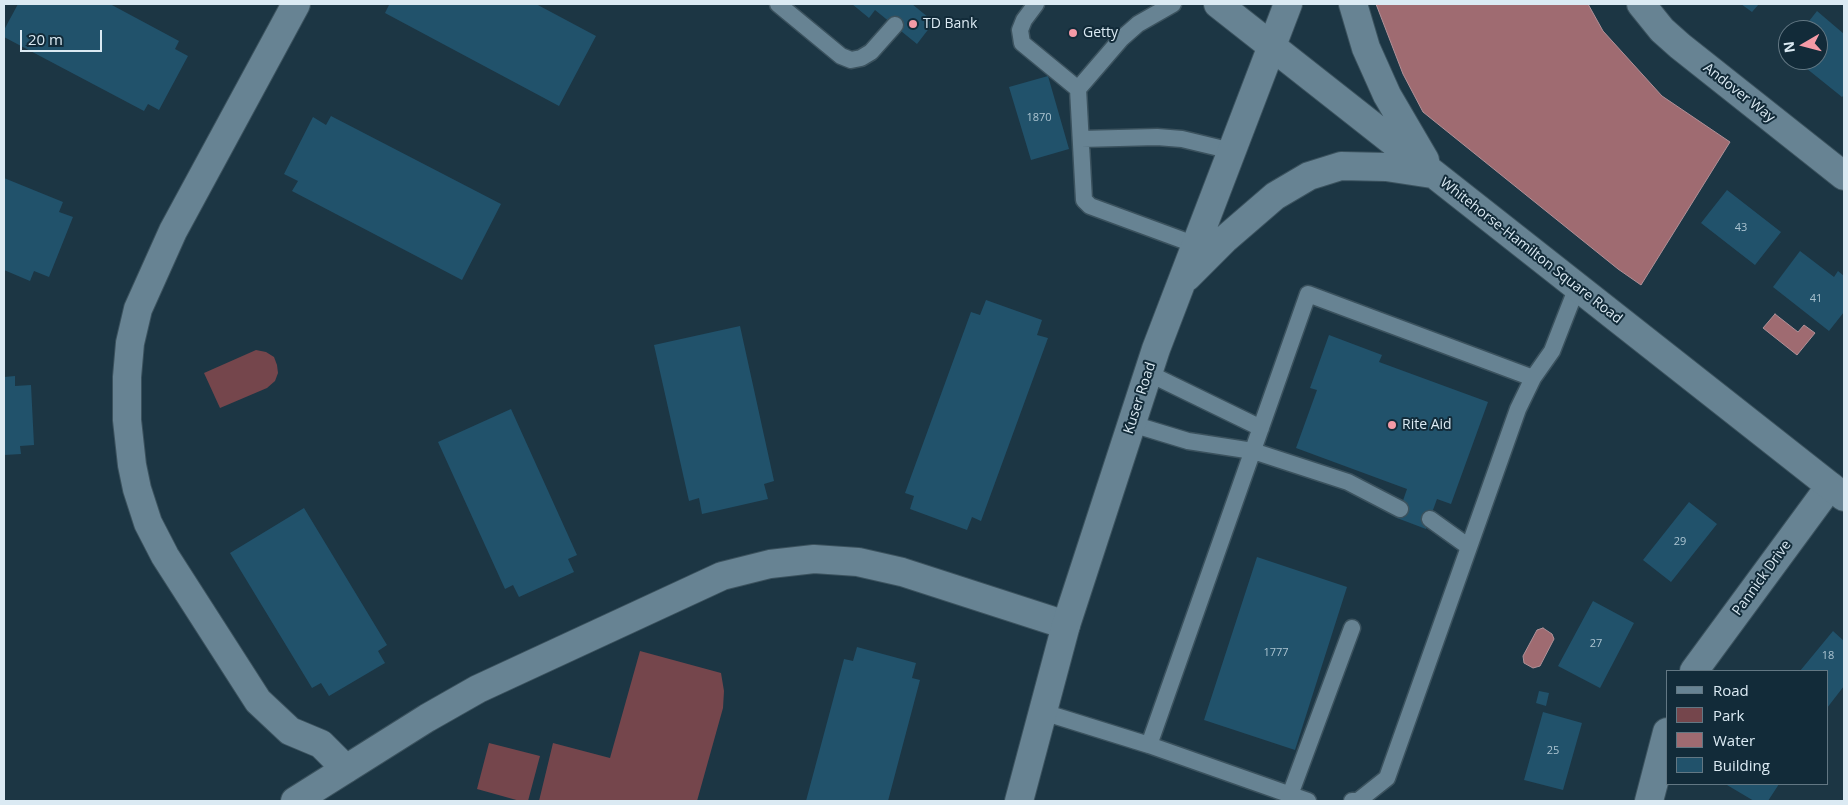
<!DOCTYPE html>
<html>
<head>
<meta charset="utf-8">
<style>
  body { margin:0 }
  #map { position:relative; width:1848px; height:805px; overflow:hidden; background:#1c3644; font-family:"Open Sans",sans-serif }
  canvas { display:block }
  .frame { position:absolute; inset:0; border:5px solid #dbeaf3; pointer-events:none }
  .legend { position:absolute; left:1666px; top:670px; width:162px; height:115px; box-sizing:border-box; background:#122b39; border:1px solid #627783; margin:0; padding:6px 9px; list-style:none; font-size:15px; color:#dbeaf3 }
  .legend li { display:flex; align-items:center; gap:10px; height:25px }
  .legend b { width:25px; border:1px solid #627783 }
  .north { position:absolute; left:1778px; top:20px; width:50px; height:50px; box-sizing:border-box; background:#122b39; border:1px solid #627783; border-radius:50%; rotate:262deg; font-size:14px; font-weight:700; line-height:20px; text-align:center; color:#dbeaf3 }
  .north::after { content:''; display:block; margin:auto; width:18px; height:22px; background:#f49aa6; clip-path:polygon(50% 0,100% 100%,50% 72%,0 100%) }
  .scale { position:absolute; left:20px; top:30px; width:82px; height:22px; box-sizing:border-box; border:2px solid #dbeaf3; border-top:0; padding-left:6px; font-size:15px; line-height:18px; white-space:nowrap; color:#dbeaf3; -webkit-text-stroke:4px #122b39; paint-order:stroke }
</style>
</head>
<body>
<div id="map">
<canvas width="1848" height="805"></canvas>
<div class="frame"></div>
<ul class="legend">
<li><b style="height:6px;background:#678393"></b>Road</li>
<li><b style="height:14px;background:#75464c"></b>Park</li>
<li><b style="height:14px;background:#9f6b71"></b>Water</li>
<li><b style="height:14px;background:#21526b"></b>Building</li>
</ul>
<div class="north">N</div>
<div class="scale">20 m</div>
</div>
<script>
const ctx = document.querySelector('canvas').getContext('2d');
ctx.lineJoin = 'round';
function fill(path, color) { ctx.fillStyle = color; ctx.fill(path, 'evenodd'); }
const toPath = rows => new Path2D(rows.map(r => 'M' + r).join(''));
function stroke(path, color, width, dash) { ctx.strokeStyle = color; ctx.lineWidth = width; ctx.lineCap = dash ? 'butt' : 'round'; ctx.setLineDash(dash || []); ctx.stroke(path); }
function drawText(font, color, halo, rows, align = 'center') {
  ctx.font = font + ' "Open Sans",sans-serif'; ctx.lineWidth = 4; ctx.setLineDash([]); ctx.textBaseline = 'middle'; ctx.strokeStyle = halo; ctx.fillStyle = color; for (const [text, x, y, turn = 0] of rows) {
    ctx.save(); ctx.translate(x, y); ctx.rotate((+turn || 0) * Math.PI / 180); ctx.textAlign = isNaN(turn) ? turn : align; if (halo) ctx.strokeText(text, 0, 0); ctx.fillText(text, 0, 0); ctx.restore();
  }
}
fill(toPath([
  [256,350,266,352,274,357,277,365,278,373,275,381,267,388,220,408,204,373],
  [640,651,721,673,724,691,723,708,697,801,539,801,553,743,610,758],
  [489,743,540,756,528,801,520,801,477,789]
]), '#75464c');
const water = toPath([
  [1376,4,1588,4,1603,31,1662,96,1730,142,1641,285,1618,269,1423,112,1403,74,1376,4],
  [1775,314,1798,332,1804,325,1815,333,1797,355,1763,328,1775,314],
  [1543,628,1552,634,1554,639,1540,666,1533,668,1524,663,1523,656,1537,630,1543,628]
]);
fill(water, '#9f6b71');
stroke(water, '#b19198', 1);
fill(toPath([
  [18,4,110,4,179,41,175,49,188,56,159,110,148,104,144,111,4,37,4,30],
  [387,4,536,4,596,36,559,106,385,13,389,5],
  [852,4,912,4,934,22,917,44,875,10,869,18],
  [1741,4,1759,4,1752,12],
  [1817,11,1844,34,1844,95,1842,97,1796,60,1818,60,1818,30,1802,30],
  [1048,76,1069,149,1031,160,1009,87],
  [331,116,501,204,462,280,292,191,298,181,284,174,313,117,326,125],
  [4,178,63,202,59,212,73,217,49,277,34,271,30,281,4,270],
  [1727,190,1781,232,1755,265,1701,223],
  [1800,251,1834,277,1838,271,1844,276,1844,312,1829,331,1773,287],
  [986,300,1042,320,1037,335,1048,338,981,521,972,517,967,530,910,509,914,496,905,493,971,312,980,315],
  [740,326,774,481,764,484,768,499,702,514,699,498,689,501,654,345],
  [1329,335,1382,355,1379,362,1488,402,1451,504,1437,499,1426,529,1397,518,1407,489,1296,448,1317,390,1310,388],
  [15,376,15,386,31,385,34,445,20,446,21,454,4,455,4,377],
  [511,409,577,555,568,559,574,572,519,597,513,585,505,589,438,442],
  [1689,502,1717,524,1671,582,1643,560],
  [304,508,387,645,378,651,385,663,329,696,321,683,312,688,230,553],
  [1257,557,1347,587,1295,750,1204,720],
  [1593,601,1634,623,1600,688,1558,666],
  [1833,631,1844,641,1844,686,1827,708,1827,671,1800,671],
  [857,647,916,663,912,678,920,680,888,801,806,801,844,659,853,661],
  [1539,691,1549,693,1546,706,1536,703],
  [1543,712,1582,723,1563,790,1524,780],
  [1728,784,1779,784,1768,801,1754,801,1727,785]
]), '#21526b');
const lane = toPath([
  [778,4,841,56,851,60,861,58,871,52,895,25],
  [1036,4,1024,20,1020,30,1022,43,1078,89],
  [1173,4,1138,24,1121,39,1078,89,1084,200,1090,206,1196,245],
  [1081,139,1157,137,1182,139,1232,151],
  [1148,373,1261,428],
  [1132,424,1188,441,1253,451,1348,482,1400,509],
  [1430,519,1469,547],
  [1043,712,1149,745,1308,294,1533,378,1552,351,1577,287],
  [1149,745,1308,801],
  [1290,795,1352,628],
  [1352,801,1358,801,1387,778,1518,409,1533,378]
]);
const street = toPath([
  [296,4,173,231,138,309,130,343,127,377,127,420,132,465,137,489,148,523,165,556,258,701,290,731,321,744,346,769],
  [1641,4,1662,30,1680,46,1844,176],
  [1694,671,1830,486],
  [295,801,427,718,478,689,722,576,770,564,814,559,858,562,902,572,1066,625],
  [1649,801,1667,732]
]);
const secondary = toPath([
  [1218,4,1844,497],
  [1353,4,1366,48,1387,95,1425,160],
  [1187,277,1224,240,1275,196,1309,176,1341,166,1386,167,1432,174],
  [1019,801,1066,625,1156,349,1288,4]
]);
stroke(lane, '#3b525e', 19);
stroke(street, '#3b525e', 30);
stroke(secondary, '#3b525e', 30);
stroke(lane, '#678393', 16);
stroke(street, '#678393', 28);
stroke(secondary, '#678393', 28);
for (const [x, y, r, color] of [
  [913,24,5,"#f49aa6"],
  [1073,33,5,"#f49aa6"],
  [1392,425,5,"#f49aa6"]
]) { const dot = new Path2D(); dot.arc(x, y, r, 0, 2 * Math.PI); ctx.fillStyle = color; ctx.fill(dot); stroke(dot, '#122b39', 2); }
drawText('11px', '#acc4d1', null, [
  ["1870",1039,118],
  ["43",1741,228],
  ["41",1816,299],
  ["29",1680,542],
  ["27",1596,644],
  ["1777",1276,653],
  ["18",1828,656],
  ["25",1553,751]
]);
drawText('14px', '#dbeaf3', '#122b39', [
  ["TD Bank",923,24],
  ["Getty",1083,33],
  ["Rite Aid",1402,425]
], 'left');
drawText('14px', '#dbeaf3', '#122b39', [
  ["Andover Way",1739,93,38],
  ["Whitehorse-Hamilton Square Road",1531,251,38],
  ["Kuser Road",1140,398,-72],
  ["Pannick Drive",1762,578,-54]
]);
</script>
</body>
</html>
